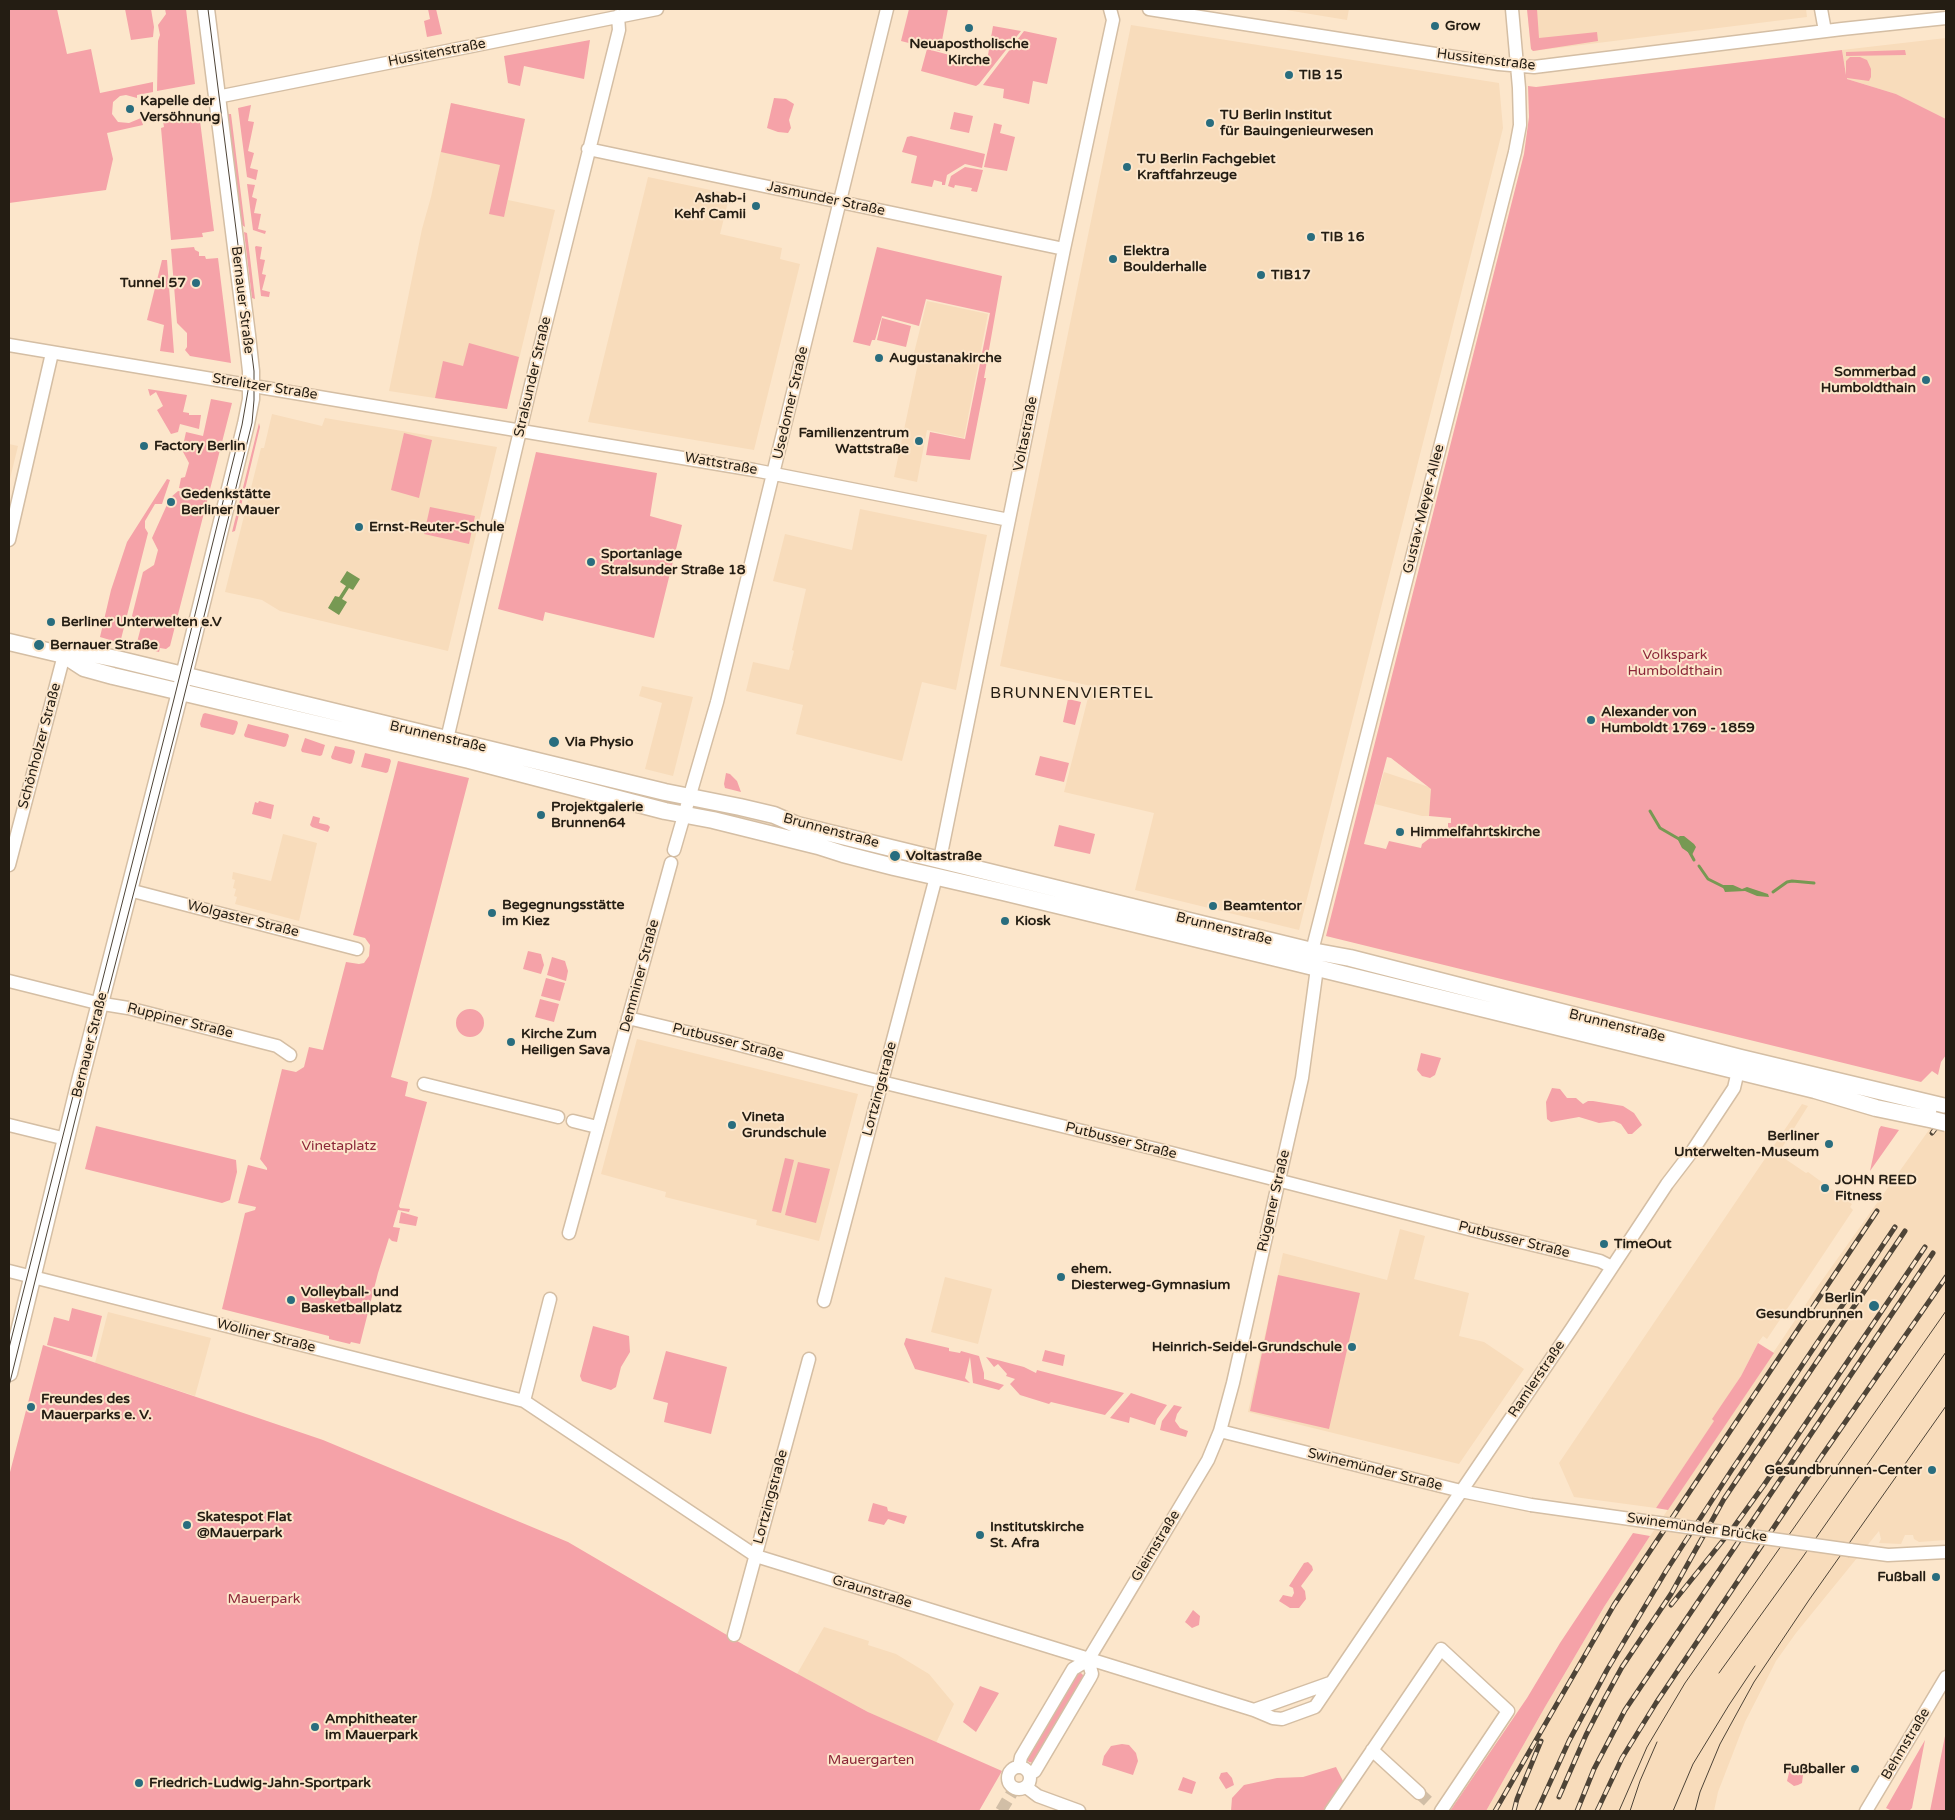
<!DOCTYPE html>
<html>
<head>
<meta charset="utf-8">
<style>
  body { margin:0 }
  #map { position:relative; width:1955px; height:1820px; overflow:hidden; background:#fce6cb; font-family:"Varela Round",sans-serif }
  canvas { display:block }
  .frame { position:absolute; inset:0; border:10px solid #241d13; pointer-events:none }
</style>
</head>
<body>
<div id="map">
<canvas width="1955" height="1820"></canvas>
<div class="frame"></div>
</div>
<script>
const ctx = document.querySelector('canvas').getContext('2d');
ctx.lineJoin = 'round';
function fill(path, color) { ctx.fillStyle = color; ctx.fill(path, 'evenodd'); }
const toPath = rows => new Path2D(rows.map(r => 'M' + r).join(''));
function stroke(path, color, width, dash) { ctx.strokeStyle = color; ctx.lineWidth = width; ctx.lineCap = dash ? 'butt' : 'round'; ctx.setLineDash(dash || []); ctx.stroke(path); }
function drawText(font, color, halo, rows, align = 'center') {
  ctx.font = font + ' "Varela Round",sans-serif'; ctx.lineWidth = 4; ctx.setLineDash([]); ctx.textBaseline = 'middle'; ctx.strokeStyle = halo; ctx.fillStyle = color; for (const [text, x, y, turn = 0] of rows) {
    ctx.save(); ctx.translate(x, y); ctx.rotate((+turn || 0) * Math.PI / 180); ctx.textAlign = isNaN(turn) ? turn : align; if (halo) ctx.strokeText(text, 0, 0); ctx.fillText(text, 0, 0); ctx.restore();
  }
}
fill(toPath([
  [1280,9,1349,9,1347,20],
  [1527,9,1806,9,1807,17,1533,51,1531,49],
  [1131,25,1499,83,1503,128,1497,152,1299,930,1135,890,1154,813,1064,792,1091,686,1000,666],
  [1946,38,1946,119,1896,94,1847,79,1842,50],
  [451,103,525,119,508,200,555,210,507,409,389,391,422,229,431,197],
  [648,177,730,194,720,234,782,248,780,259,800,264,754,450,588,422],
  [927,301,988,314,964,438,927,430,917,482,894,477,920,354,914,353],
  [272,414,322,426,325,418,497,447,448,651,280,611,262,600,225,592,261,448,264,448],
  [9,444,18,446,9,483],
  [860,509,987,535,956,690,922,682,902,761,796,734,803,705,746,691,753,662,789,670,794,651,792,650,806,589,773,581,785,534,852,550],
  [642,686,693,697,673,776,645,769,662,703,639,696],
  [1384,772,1432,788,1429,816,1422,816,1375,804],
  [283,834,317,843,299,921,235,904,237,897,234,896,236,889,233,888,235,880,232,879,233,872,271,881],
  [637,1039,858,1094,819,1241,756,1225,757,1220,665,1197,666,1192,601,1174],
  [1802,1104,1808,1106,1778,1154,1806,1173,1808,1172,1852,1204,1850,1207,1853,1210,1767,1339,1763,1336,1758,1343,1741,1376,1713,1420,1715,1421,1656,1508,1574,1497,1559,1463],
  [1946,1106,1946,1540,1919,1542,1914,1539,1913,1535,1905,1535,1901,1544,1879,1543,1881,1539,1879,1531,1796,1633,1776,1661,1745,1722,1718,1792,1714,1811,1486,1811,1545,1707,1604,1607,1642,1548,1818,1286],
  [1400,1229,1425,1236,1414,1279,1469,1293,1459,1336,1484,1342,1524,1369,1459,1464,1248,1412,1283,1253,1387,1280],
  [945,1277,992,1289,978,1344,931,1332],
  [108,1312,211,1338,195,1396,95,1363],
  [824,1627,869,1641,868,1645,896,1654,929,1674,954,1704,936,1743,870,1713,797,1674]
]), '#f8dcbb');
fill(toPath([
  [9,9,57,9,67,54,91,49,100,93,153,82,153,92,137,95,137,98,126,95,120,96,113,102,112,114,118,122,129,123,141,118,143,125,107,133,113,159,106,190,9,203],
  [125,9,151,9,154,27,153,37,131,40],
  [165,9,186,9,195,84,157,91,158,41,160,35,158,25,166,14],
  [428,9,436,9,442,34,427,37,424,21,430,19],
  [909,9,948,9,940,51,901,41],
  [1527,9,1537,9,1539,38,1597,32,1598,41,1533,51,1531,49],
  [993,26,1021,31,979,84,976,86,921,71,927,49,957,57,987,61],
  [1024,31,1057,38,1047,84,1033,81,1029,104,1003,98,1004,89,983,85],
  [590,40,584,79,524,66,520,86,508,83,504,56],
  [1842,50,1846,75,1846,61,1850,57,1860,57,1867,60,1871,69,1871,77,1869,81,1847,78,1847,79,1896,94,1946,119,1946,1055,1941,1062,1938,1075,1932,1071,1921,1082,1326,936,1524,154,1529,117,1528,86,1536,87],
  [1387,757,1391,758,1431,789,1429,816,1451,818,1451,823,1448,823,1448,830,1445,831,1443,829,1443,833,1438,834,1437,839,1430,838,1422,844,1421,848,1389,841,1386,849,1364,844],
  [1905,50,1906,55,1846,56,1846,52],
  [774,98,786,99,794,104,789,120,791,128,788,133,778,132,767,128],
  [451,103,525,119,504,217,489,214,500,165,441,152],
  [251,105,248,121,254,122,248,151,254,153,250,168,258,170,256,180,247,177,238,108],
  [954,112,973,116,969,133,950,129],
  [199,113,214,231,202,233,203,237,171,240,161,128,164,127,163,121],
  [228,114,231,114,245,227,242,225],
  [994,123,1002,125,1000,133,1015,137,1007,171,984,167],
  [911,136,985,154,982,168,965,164,947,175,945,185,942,185,942,182,934,180,932,187,911,183,917,156,902,152,907,137],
  [965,167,983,170,977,192,971,191,972,188,955,185,954,188,948,186,951,176],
  [247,184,255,185,252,197,257,199,254,213,261,214,258,229,266,231,265,234,253,230],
  [244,232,247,233,255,299,252,298],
  [256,246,262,247,260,259,265,260,262,274,266,275,262,290,270,292,269,297,261,296,255,247],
  [194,247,195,250,199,252,199,256,205,256,206,259,218,258,231,363,190,356,185,350,187,347,187,333,177,323,171,249],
  [877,247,1002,276,984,378,986,378,970,460,926,455,930,432,965,439,990,313,926,299,919,326,882,316,875,340,872,340,870,346,853,342],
  [162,260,167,260,174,353,160,351,164,325,147,320],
  [882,318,911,326,906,347,877,340],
  [469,343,519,357,507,409,435,398,443,361,463,366],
  [148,389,187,395,183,412,189,413,189,415,201,415,199,429,180,424,178,432,171,434,157,410,163,406,156,392,150,396],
  [211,399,232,403,170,646,166,649,160,648,159,652,136,646,141,627,132,616,143,572,154,565,158,550,152,538,170,498,178,491,183,492,184,489,179,488,181,478,185,477,189,463,182,450,186,432,203,436],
  [259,423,260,427,235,531,232,532],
  [404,433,432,440,419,498,391,490],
  [536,452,657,473,650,516,682,525,654,638,545,612,543,621,498,609],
  [167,479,170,480,162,504,155,504,145,521,145,528,148,533,120,643,100,637,111,590,127,542],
  [430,507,475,516,469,544,424,534],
  [1068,699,1081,702,1075,725,1063,722],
  [205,713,237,721,238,723,235,733,233,735,201,727,200,724,203,714],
  [248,724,288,734,289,736,286,746,284,747,245,737,244,735],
  [305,738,325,745,322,755,320,756,302,752,301,750],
  [335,746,354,750,355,752,352,763,350,764,332,759,331,757],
  [365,753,390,759,391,761,388,772,386,773,361,767],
  [1040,756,1069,763,1064,782,1035,775],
  [398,761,469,778,391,1077,408,1082,405,1096,427,1102,399,1206,400,1208,410,1209,409,1212,398,1210,393,1227,400,1228,397,1242,392,1241,389,1238,378,1273,360,1344,351,1342,350,1344,329,1339,329,1336,222,1309,245,1213,255,1210,256,1207,238,1203,248,1165,267,1170,267,1168,260,1159,282,1069,296,1072,304,1067,309,1047,323,1050,346,962,359,964,364,963,369,956,370,945,365,938,353,935],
  [726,773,730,774,737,781,741,792,725,788,724,784],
  [259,801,274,805,271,819,252,814,255,802,258,803],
  [313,816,320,818,319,823,328,825,330,827,328,832,312,827,310,825],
  [1059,825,1095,834,1090,854,1054,846],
  [528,951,541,954,544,965,541,974,523,969],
  [552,957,565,961,568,971,566,981,547,975],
  [546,978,565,983,560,1001,541,996],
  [540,999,559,1004,554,1022,535,1017],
  '456 1023a14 14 0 1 1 28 0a14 14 0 1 1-28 0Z',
  [1421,1053,1441,1058,1435,1075,1430,1078,1422,1076,1417,1070],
  [1552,1088,1560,1089,1567,1098,1576,1098,1583,1104,1588,1101,1593,1101,1623,1106,1634,1113,1642,1125,1632,1134,1628,1134,1621,1124,1614,1121,1599,1123,1579,1117,1551,1122,1547,1119,1546,1102],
  [96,1126,236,1160,237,1172,230,1200,222,1203,85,1169],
  [1881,1126,1899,1130,1870,1171,1879,1129],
  [785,1158,794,1160,781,1213,772,1211],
  [798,1162,830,1169,816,1223,785,1215],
  [401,1212,418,1217,416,1226,399,1223],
  [1278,1275,1360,1293,1329,1429,1250,1411],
  [72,1308,102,1316,92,1357,47,1345,54,1317,69,1321],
  [593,1326,629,1336,630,1352,621,1367,616,1387,611,1390,582,1381,580,1376],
  [906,1338,949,1348,949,1351,960,1353,961,1351,979,1356,984,1373,984,1379,1004,1385,999,1390,973,1383,970,1357,965,1378,970,1383,915,1369,904,1344],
  [1758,1343,1774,1353,1668,1510,1656,1508,1714,1421,1712,1419,1741,1376],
  [43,1345,323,1440,568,1542,744,1645,868,1712,1002,1771,979,1811,9,1811,9,1476],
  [1045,1350,1065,1355,1063,1366,1042,1361],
  [666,1351,727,1367,711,1434,664,1422,668,1403,653,1399],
  [986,1357,1024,1367,1036,1373,1037,1370,1124,1393,1105,1415,1051,1402,1049,1404,1020,1395,1010,1384,1015,1379,1006,1376,1007,1374,998,1364,994,1367],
  [1131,1393,1167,1405,1157,1419,1155,1425,1130,1417,1129,1423,1110,1418],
  [1174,1405,1182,1407,1177,1414,1175,1421,1180,1428,1188,1431,1186,1437,1160,1430,1162,1421],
  [873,1503,887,1507,888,1511,907,1516,904,1524,888,1519,884,1525,868,1521],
  [1633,1533,1650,1536,1604,1607,1545,1707,1486,1811,1450,1811,1527,1698,1560,1643],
  [1308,1562,1312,1566,1313,1570,1301,1586,1305,1591,1306,1599,1299,1608,1290,1608,1279,1601,1283,1595,1292,1597,1294,1593,1293,1588,1289,1586,1304,1563],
  [1193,1610,1200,1616,1199,1625,1192,1628,1185,1622],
  [1080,1672,1084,1676,1034,1763,1029,1762,1025,1758,1077,1673],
  [980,1686,999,1693,976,1732,963,1722],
  [1946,1731,1946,1811,1930,1811],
  [1925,1740,1912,1808,1909,1811,1892,1811,1886,1808],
  [1122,1744,1129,1745,1136,1753,1138,1761,1133,1775,1102,1765,1104,1756,1111,1746],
  [1793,1763,1803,1775,1802,1783,1798,1785,1794,1786,1787,1781,1789,1773,1788,1768],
  [1336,1767,1344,1783,1325,1811,1231,1811,1232,1798,1244,1785,1277,1778,1303,1777],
  [1227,1772,1232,1778,1234,1785,1226,1789,1219,1778,1221,1773],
  [1183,1777,1196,1782,1192,1794,1178,1790]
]), '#f5a2a8');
fill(toPath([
  [347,571,360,579,353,590,349,588,342,599,347,602,339,615,328,608,335,596,339,597,346,586,340,582],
  [1680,836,1684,836,1694,844,1696,847,1692,855,1682,848,1677,838],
  [1722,885,1733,885,1742,889,1747,887,1768,894,1769,897,1757,896,1745,891,1725,892]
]), '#779953');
stroke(toPath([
  [1650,811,1660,828,1679,839],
  [1689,851,1694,860],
  [1699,866,1708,879,1724,887],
  [1773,892,1787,882,1792,881,1814,883]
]), '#779953', 3);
stroke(toPath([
  [1419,1793,1431,1804],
  [1001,1811,1013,1791]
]), '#d1bea6', 12, [12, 6]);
const minor = toPath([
  [1149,9,1499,64,1534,67,1842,29,1946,18],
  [1821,9,1825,31],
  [217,97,657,9],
  [588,149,1064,249],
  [9,345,754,470,1009,520],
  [9,540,52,353],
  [447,739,538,355,619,30,618,16],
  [674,850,717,702,887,9],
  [940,859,1064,249,1113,20,1110,9],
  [9,865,64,655],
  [129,890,357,949],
  [1312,951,1515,152,1520,125,1519,88,1512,9],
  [9,981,97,1003,128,1008,277,1046,290,1055],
  [628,1018,728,1042,865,1078,1156,1149,1484,1233,1600,1261,1612,1267],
  [424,1084,558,1117],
  [573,1121,597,1127],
  [9,1125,66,1139],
  [569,1233,671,863],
  [9,1271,524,1401,756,1556,1254,1710,1273,1718,1282,1719,1315,1707,1572,1328,1667,1184,1693,1150,1734,1088,1738,1071],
  [824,1301,936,877],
  [524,1401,550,1299],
  [1220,1431,1461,1491,1531,1505],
  [1850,1550,1888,1555,1946,1552],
  [734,1635,809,1359],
  [1254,1710,1330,1683],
  [1372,1750,1419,1793],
  '1008 1778a11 11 0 1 1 22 0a11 11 0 1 1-22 0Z',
  [1019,1767,1021,1757,1073,1669,1088,1660,1123,1602,1208,1460,1220,1431,1233,1383,1302,1078,1317,968],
  [1030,1774,1035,1771,1090,1678,1092,1674,1088,1660],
  [1026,1787,1038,1796,1079,1811],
  [1331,1811,1441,1649,1508,1711,1441,1811],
  [1866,1811,1946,1677]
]);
const major = toPath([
  [9,642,64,655,84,668,113,676,469,760,665,811,713,820,818,846,843,854,894,867,1003,892,1293,962,1815,1090,1876,1108,1934,1120],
  [64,655,87,653,117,659,665,792,740,807,774,815,797,825,1312,951,1350,958,1741,1058,1946,1107],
  [9,1373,81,1077,177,704,246,424,251,399,251,371,247,335,206,9]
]);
stroke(minor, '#d4bea4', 15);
stroke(major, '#d4bea4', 19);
stroke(minor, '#fff', 12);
stroke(major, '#fff', 16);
stroke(toPath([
  [9,1348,173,703,242,425,249,385],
  [9,1386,76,1116,174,737,252,423,254,400,254,371,208,9],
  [1719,1673,1802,1558,1946,1352],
  [1619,1811,1647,1747,1685,1683,1946,1311],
  [1630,1811,1640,1781,1657,1742],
  [1673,1811,1693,1764,1729,1705,1755,1666],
  [1695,1811,1700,1792,1720,1744,1754,1682,1809,1600,1946,1406]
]), '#4e4437', 1);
const rail = toPath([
  [1932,1133,1946,1115],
  [1671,1605,1733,1528,1764,1485,1925,1247],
  [1559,1797,1586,1735,1605,1698,1622,1667,1671,1594,1724,1499,1905,1231],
  [1495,1811,1614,1605,1877,1211],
  [1514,1811,1517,1799,1541,1741],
  [1537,1811,1569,1741,1607,1670,1666,1571,1731,1471,1895,1227],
  [1577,1811,1594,1769,1625,1710,1933,1253],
  [1597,1811,1622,1758,1656,1703,1821,1457,1946,1277]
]);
stroke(rail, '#4e4437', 5);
stroke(rail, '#fce6cb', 3, [9]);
const minorBridge = toPath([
  [1531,1505,1850,1550]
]);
const majorBridge = toPath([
  [1934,1120,1946,1123]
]);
stroke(minorBridge, '#d4bea4', 15, []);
stroke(majorBridge, '#d4bea4', 19, []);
stroke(minorBridge, '#fff', 12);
stroke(majorBridge, '#fff', 16);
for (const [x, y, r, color] of [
  [1435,26,5,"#296d7e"],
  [969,28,5,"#296d7e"],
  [1289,75,5,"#296d7e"],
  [130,109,5,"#296d7e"],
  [1210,123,5,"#296d7e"],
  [1127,167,5,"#296d7e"],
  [756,206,5,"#296d7e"],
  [1311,237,5,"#296d7e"],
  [1113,259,5,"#296d7e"],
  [1261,275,5,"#296d7e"],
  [196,283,5,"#296d7e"],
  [879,358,5,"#296d7e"],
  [1926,380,5,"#296d7e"],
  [919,441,5,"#296d7e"],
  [144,446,5,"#296d7e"],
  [171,502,5,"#296d7e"],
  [359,527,5,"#296d7e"],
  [591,562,5,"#296d7e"],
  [51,622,5,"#296d7e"],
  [39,645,6,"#296d7e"],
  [1591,720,5,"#296d7e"],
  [554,742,6,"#296d7e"],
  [541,815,5,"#296d7e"],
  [1400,832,5,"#296d7e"],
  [895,856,6,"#296d7e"],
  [1213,906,5,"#296d7e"],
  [492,913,5,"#296d7e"],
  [1005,921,5,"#296d7e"],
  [511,1042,5,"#296d7e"],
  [732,1125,5,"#296d7e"],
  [1829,1144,5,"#296d7e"],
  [1825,1188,5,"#296d7e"],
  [1604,1244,5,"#296d7e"],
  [1061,1277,5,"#296d7e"],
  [291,1300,5,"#296d7e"],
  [1874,1306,6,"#296d7e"],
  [1352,1347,5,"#296d7e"],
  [31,1407,5,"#296d7e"],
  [1932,1470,5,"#296d7e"],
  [187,1525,5,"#296d7e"],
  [980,1535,5,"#296d7e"],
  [1936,1577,5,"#296d7e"],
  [315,1727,5,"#296d7e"],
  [1855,1769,5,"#296d7e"],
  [139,1783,5,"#296d7e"]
]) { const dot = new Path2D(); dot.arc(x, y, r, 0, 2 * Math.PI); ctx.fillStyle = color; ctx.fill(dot); stroke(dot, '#fce6cb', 2); }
drawText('bold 14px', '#241d13', '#fce6cb', [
  ["Grow",1445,26],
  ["Neuapostholische",969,44,"center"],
  ["Kirche",969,60,"center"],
  ["TIB 15",1299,75],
  ["Kapelle der",140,101],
  ["Versöhnung",140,117],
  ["TU Berlin Institut",1220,115],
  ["für Bauingenieurwesen",1220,131],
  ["TU Berlin Fachgebiet",1137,159],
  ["Kraftfahrzeuge",1137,175],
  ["Ashab-i",746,198,"right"],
  ["Kehf Camii",746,214,"right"],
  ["TIB 16",1321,237],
  ["Elektra",1123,251],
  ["Boulderhalle",1123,267],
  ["TIB17",1271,275],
  ["Tunnel 57",186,283,"right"],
  ["Augustanakirche",889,358],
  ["Sommerbad",1916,372,"right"],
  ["Humboldthain",1916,388,"right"],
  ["Familienzentrum",909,433,"right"],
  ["Wattstraße",909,449,"right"],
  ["Factory Berlin",154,446],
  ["Gedenkstätte",181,494],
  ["Berliner Mauer",181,510],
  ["Ernst-Reuter-Schule",369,527],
  ["Sportanlage",601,554],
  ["Stralsunder Straße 18",601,570],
  ["Berliner Unterwelten e.V",61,622],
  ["Bernauer Straße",50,645],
  ["Alexander von",1601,712],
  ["Humboldt 1769 - 1859",1601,728],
  ["Via Physio",565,742],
  ["Projektgalerie",551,807],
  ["Brunnen64",551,823],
  ["Himmelfahrtskirche",1410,832],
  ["Voltastraße",906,856],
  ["Begegnungsstätte",502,905],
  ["im Kiez",502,921],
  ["Beamtentor",1223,906],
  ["Kiosk",1015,921],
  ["Kirche Zum",521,1034],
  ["Heiligen Sava",521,1050],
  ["Vineta",742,1117],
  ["Grundschule",742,1133],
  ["Berliner",1819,1136,"right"],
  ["Unterwelten-Museum",1819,1152,"right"],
  ["JOHN REED",1835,1180],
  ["Fitness",1835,1196],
  ["TimeOut",1614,1244],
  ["ehem.",1071,1269],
  ["Diesterweg-Gymnasium",1071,1285],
  ["Volleyball- und",301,1292],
  ["Basketballplatz",301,1308],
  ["Berlin",1863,1298,"right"],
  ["Gesundbrunnen",1863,1314,"right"],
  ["Heinrich-Seidel-Grundschule",1342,1347,"right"],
  ["Freundes des",41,1399],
  ["Mauerparks e. V.",41,1415],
  ["Gesundbrunnen-Center",1922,1470,"right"],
  ["Skatespot Flat",197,1517],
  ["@Mauerpark",197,1533],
  ["Institutskirche",990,1527],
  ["St. Afra",990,1543],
  ["Fußball",1926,1577,"right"],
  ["Amphitheater",325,1719],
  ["im Mauerpark",325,1735],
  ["Fußballer",1845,1769,"right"],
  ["Friedrich-Ludwig-Jahn-Sportpark",149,1783]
], 'left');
drawText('14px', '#241d13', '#fce6cb', [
  ["Hussitenstraße",437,53,-11],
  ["Hussitenstraße",1486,60,7],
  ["Jasmunder Straße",826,199,12],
  ["Bernauer Straße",242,300,83],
  ["Stralsunder Straße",533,377,-77],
  ["Strelitzer Straße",265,387,9],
  ["Usedomer Straße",791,403,-77],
  ["Voltastraße",1026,434,-79],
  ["Wattstraße",721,464,10],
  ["Gustav-Meyer-Allee",1424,509,-76],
  ["Brunnenstraße",438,737,13],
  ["Schönholzer Straße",40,746,-75],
  ["Brunnenstraße",831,831,15],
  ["Wolgaster Straße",243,919,14],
  ["Brunnenstraße",1224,929,14],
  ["Demminer Straße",640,976,-75],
  ["Ruppiner Straße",180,1021,14],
  ["Brunnenstraße",1617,1026,14],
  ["Putbusser Straße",728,1042,14],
  ["Bernauer Straße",90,1045,-76],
  ["Lortzingstraße",880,1089,-75],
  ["Putbusser Straße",1121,1141,14],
  ["Rügener Straße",1274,1201,-77],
  ["Putbusser Straße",1514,1240,14],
  ["Wolliner Straße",266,1336,14],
  ["Ramlerstraße",1537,1379,-56],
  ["Swinemünder Straße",1375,1470,14],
  ["Lortzingstraße",771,1497,-75],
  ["Swinemünder Brücke",1697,1528,8],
  ["Gleimstraße",1156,1546,-59],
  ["Graunstraße",872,1592,17],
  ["Behmstraße",1906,1744,-59]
]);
drawText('14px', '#8b2638', '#fce6cb', [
  ["Volkspark",1675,655],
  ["Humboldthain",1675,671],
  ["Vinetaplatz",339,1146],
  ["Mauerpark",264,1599],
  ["Mauergarten",871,1760]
]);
ctx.letterSpacing = '1px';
drawText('16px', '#241d13', '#fce6cb', [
  ["BRUNNENVIERTEL",1072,694]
]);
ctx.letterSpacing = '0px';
</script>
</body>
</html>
